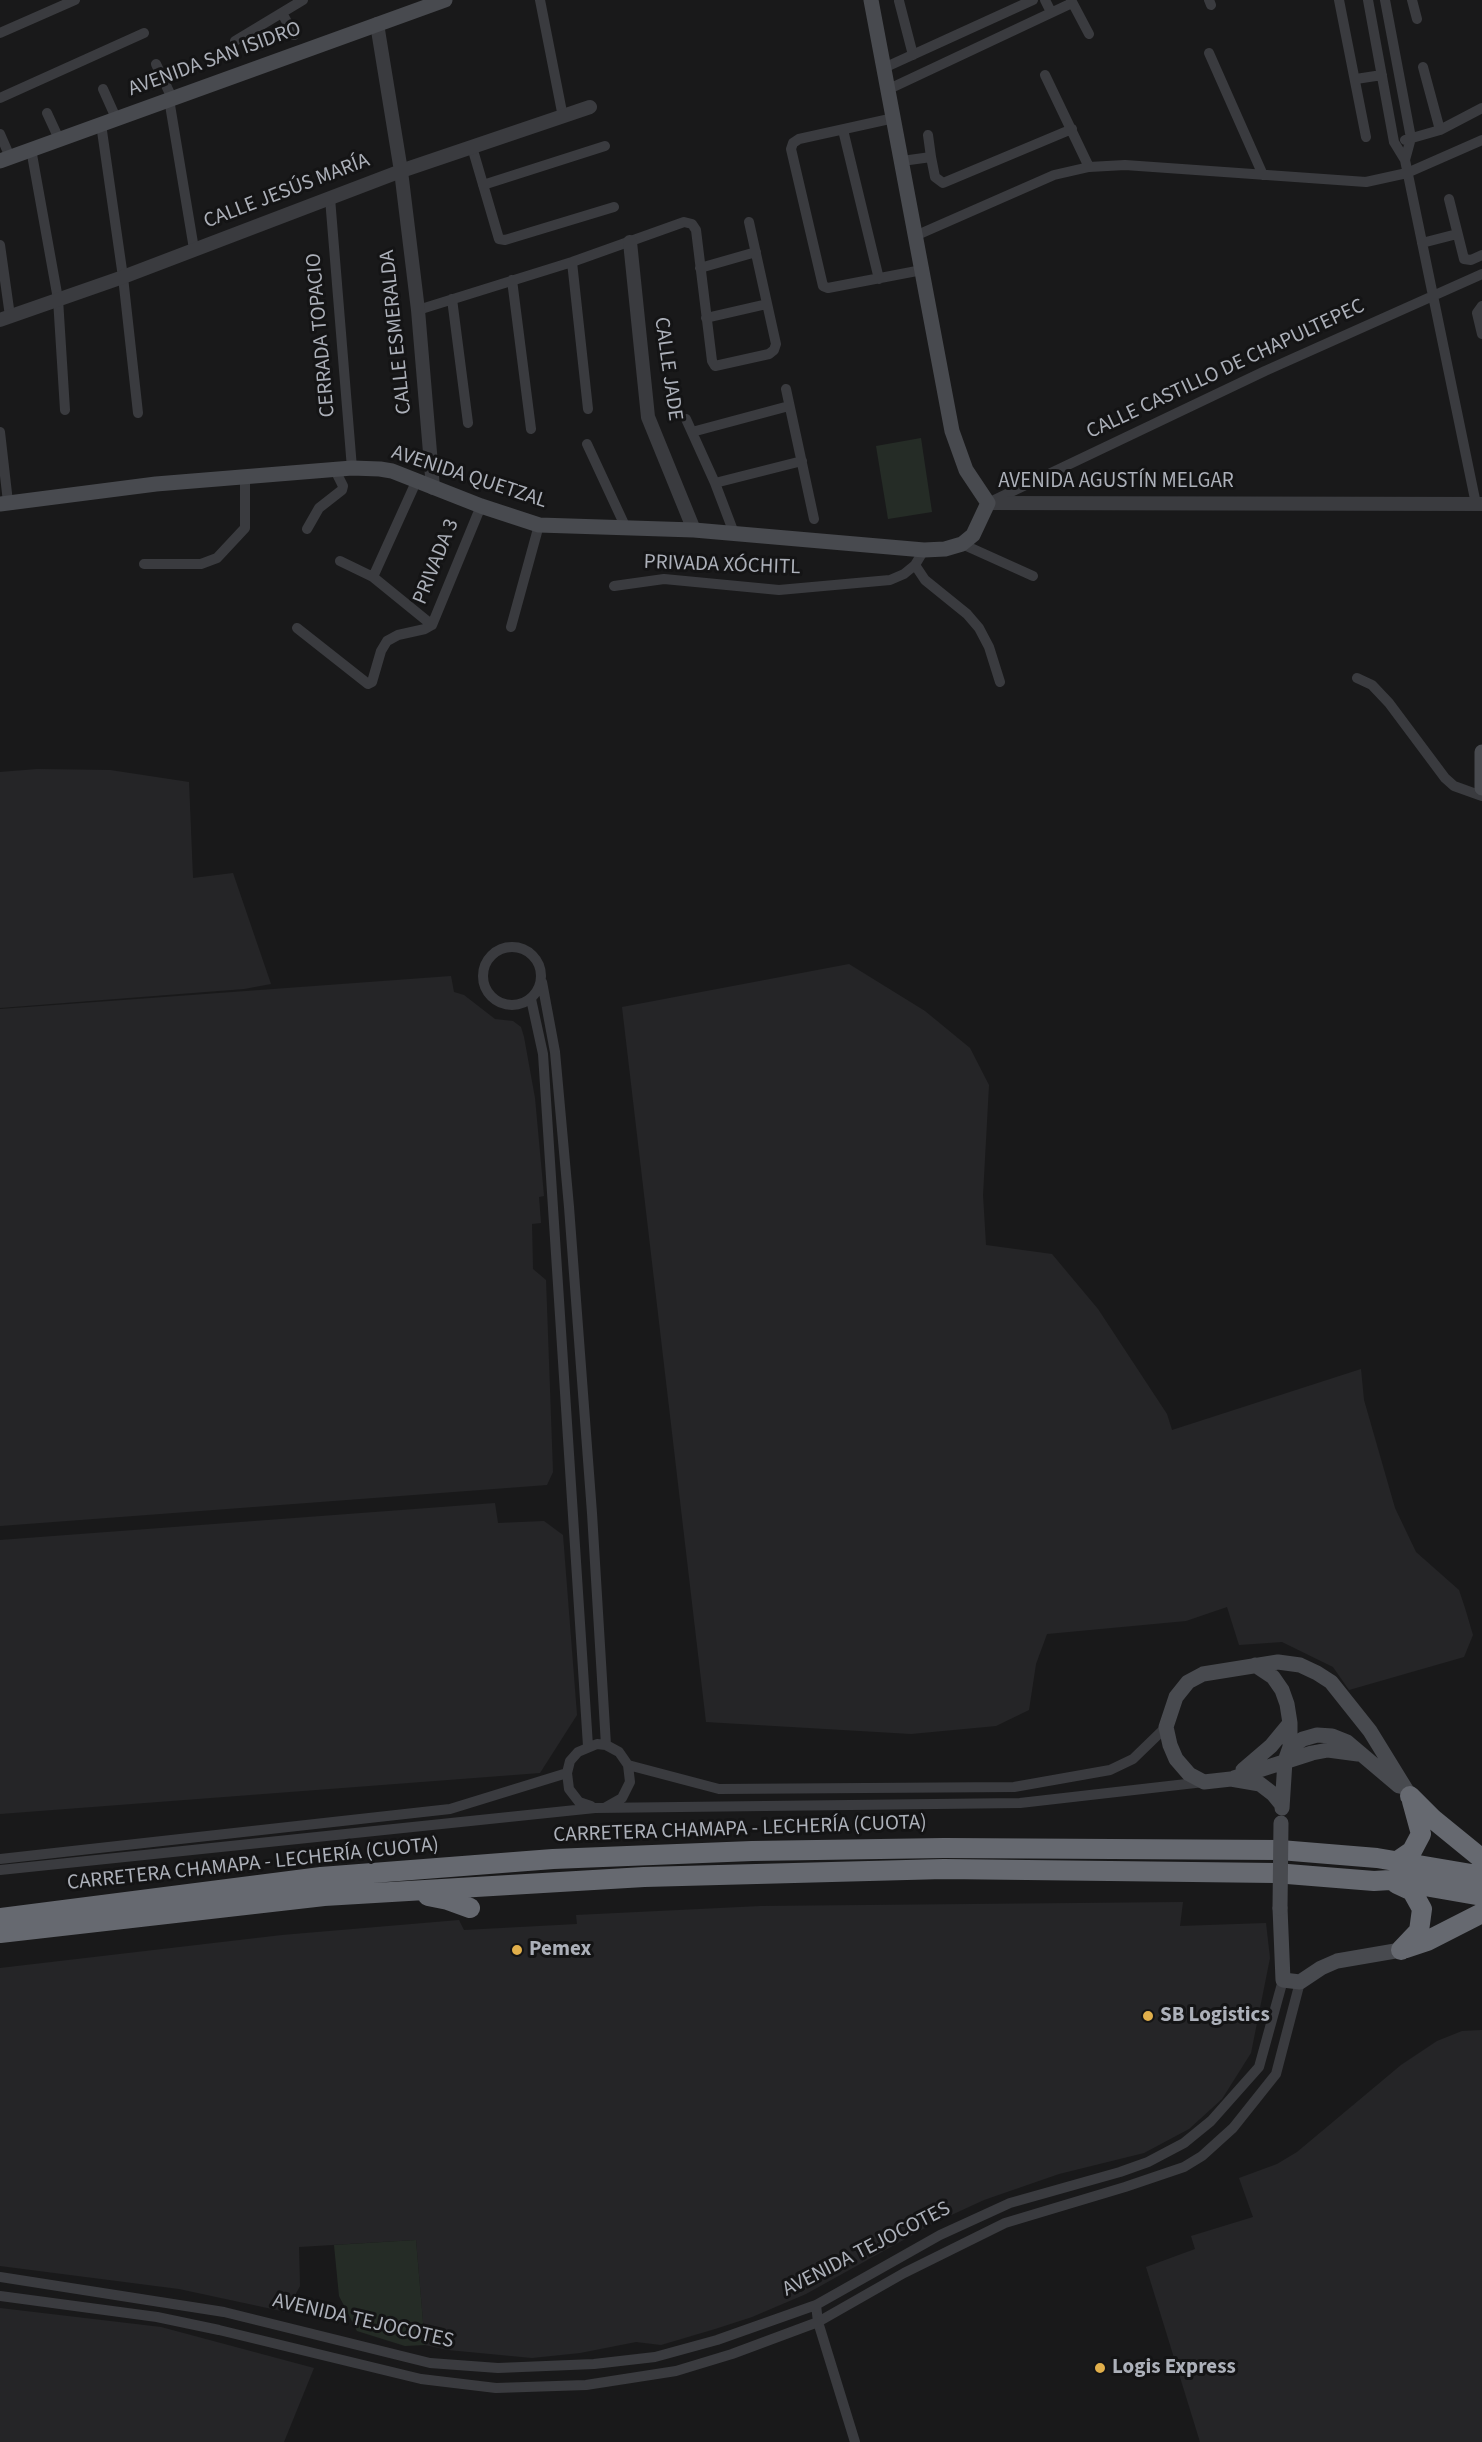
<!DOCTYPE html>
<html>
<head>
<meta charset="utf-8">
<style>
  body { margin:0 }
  canvas { display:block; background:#19191a }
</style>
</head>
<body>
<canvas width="1482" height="2442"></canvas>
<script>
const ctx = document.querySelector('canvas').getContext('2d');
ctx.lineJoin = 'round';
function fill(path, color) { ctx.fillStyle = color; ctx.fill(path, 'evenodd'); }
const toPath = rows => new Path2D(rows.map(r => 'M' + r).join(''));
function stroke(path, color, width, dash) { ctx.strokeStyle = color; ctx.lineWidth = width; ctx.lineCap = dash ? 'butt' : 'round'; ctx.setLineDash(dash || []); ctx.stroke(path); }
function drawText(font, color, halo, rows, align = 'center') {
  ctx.font = font + ' "Source Sans 3",sans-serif'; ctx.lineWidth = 6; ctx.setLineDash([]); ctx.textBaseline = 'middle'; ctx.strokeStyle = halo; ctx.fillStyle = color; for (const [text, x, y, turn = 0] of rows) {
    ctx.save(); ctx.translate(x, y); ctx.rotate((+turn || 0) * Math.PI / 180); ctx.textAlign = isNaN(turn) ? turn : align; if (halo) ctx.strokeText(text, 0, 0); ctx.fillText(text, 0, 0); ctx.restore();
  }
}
fill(toPath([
  [37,769,110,770,189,782,193,878,233,873,271,984,244,989,0,1008,0,772],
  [849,964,925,1011,970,1048,989,1085,983,1195,986,1245,1052,1254,1098,1309,1167,1414,1172,1430,1361,1369,1364,1400,1395,1508,1416,1552,1459,1590,1465,1608,1473,1635,1464,1657,1349,1690,1333,1667,1282,1642,1239,1645,1227,1607,1186,1621,1047,1634,1036,1664,1029,1710,996,1726,911,1734,706,1722,622,1007],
  [451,976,454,992,464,995,495,1019,513,1021,521,1027,524,1037,535,1098,544,1196,539,1197,541,1223,532,1224,533,1269,546,1280,553,1472,547,1485,0,1526,0,1009],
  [495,1503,498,1523,544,1521,563,1535,577,1715,540,1773,0,1814,0,1540],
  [1183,1902,1180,1926,1266,1923,1270,1958,1251,2053,1222,2099,1189,2129,1144,2153,1059,2174,984,2200,934,2223,806,2294,752,2317,715,2329,661,2345,636,2342,580,2353,532,2358,448,2350,425,2345,416,2240,299,2247,300,2286,286,2312,179,2289,0,2266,0,1968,282,1935,459,1920,464,1930,577,1924,576,1915,761,1906],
  [1482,2030,1482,2442,1200,2442,1146,2267,1195,2249,1191,2236,1253,2217,1239,2178,1277,2164,1297,2152,1401,2065,1437,2041,1462,2031],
  [0,2308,161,2327,314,2368,284,2442,0,2442]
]), '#252527');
fill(toPath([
  [921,438,932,512,888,519,876,446],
  [416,2240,425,2345,405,2346,357,2331,339,2296,334,2245]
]), '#252c26');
stroke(toPath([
  [540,0,563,117],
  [1045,0,1051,12],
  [1071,0,1089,34],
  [1209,0,1211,5],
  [1339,0,1366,137],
  [1368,0,1394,142,1405,160,1476,504],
  [1385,0,1411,138,1405,160],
  [1412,0,1417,19],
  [899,1,913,55],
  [282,13,294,35],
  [0,33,75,0],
  [235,41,303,0],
  [1209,53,1263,175],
  [156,64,172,98],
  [886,67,1033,0],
  [1423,67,1440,130],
  [1045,75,1089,167],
  [1356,79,1382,75],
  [103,89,116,118],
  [889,89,1072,3],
  [0,98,144,33],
  [169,99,194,249],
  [47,113,59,139],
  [894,118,799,139,793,143,791,149,823,286,828,288,922,270],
  [101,124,123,277,138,413],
  [843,130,879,279],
  [0,134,10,157],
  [928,135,931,157],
  [1405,140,1440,130,1482,108],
  [472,147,499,239,505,240,614,207],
  [31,149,58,299,65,410],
  [902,161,931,157,935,177,943,183,1072,129],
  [483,185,605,146],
  [330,198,352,468],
  [1449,199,1464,259,1471,260,1482,255],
  [915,236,1054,175,1089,167,1125,165,1366,182,1407,173,1482,140],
  [1422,243,1457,234],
  [0,245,10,316],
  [572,262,588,409],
  [700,268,756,252],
  [512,280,531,429],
  [452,299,468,423],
  [1482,306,1477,313,1482,334],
  [418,310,572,262,684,222,692,224,696,230,712,361,715,366,769,354,774,350,776,344,749,222],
  [706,318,767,304],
  [786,389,814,519],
  [686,419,715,483,734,533],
  [0,432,8,502],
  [692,432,789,406],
  [587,444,626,528],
  [715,483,802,461],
  [990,502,1265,371,1482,274],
  [307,529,319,508,342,490,343,486,335,470],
  [962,544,1033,576],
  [340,561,373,577,432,625],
  [144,564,201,564,217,558,245,528,245,476],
  [915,565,925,580,967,614,979,628,989,647,1000,682],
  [373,577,416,482],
  [614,586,664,579,779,590,890,580,904,574,915,565,924,550],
  [511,627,539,525],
  [297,628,368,684,372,682,381,651,387,641,398,635,425,629,432,625,481,506],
  [1357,678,1372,685,1389,703,1445,778,1454,786,1482,796],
  '483 976a29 29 0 1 1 58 0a29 29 0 1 1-58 0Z',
  [542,982,555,1052,569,1207,592,1513,606,1745],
  [531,999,543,1054,588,1746],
  [628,1765,719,1789,1014,1787,1110,1770,1133,1759,1166,1727],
  [591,1806,579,1802,569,1789,567,1773,570,1761,578,1752,597,1744,606,1745,619,1752,628,1765,630,1782,622,1798,606,1807],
  [0,1859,450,1809,567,1773],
  [0,1870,595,1808,1020,1803,1204,1782],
  [0,2277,224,2312,430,2363,498,2368,594,2364,655,2357,717,2340,816,2305,940,2235,1010,2203,1120,2172,1148,2162,1184,2143,1211,2121,1259,2067,1283,1980],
  [0,2296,157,2317,219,2330,421,2379,496,2388,586,2385,676,2371,732,2354,818,2322,904,2273,1005,2223,1125,2187,1184,2167,1202,2156,1233,2128,1276,2074,1300,1982],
  [816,2305,818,2322,855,2442]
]), '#3a3b3f', 10);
stroke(toPath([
  [377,24,401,171,418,310,433,488],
  [630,242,648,417,694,530],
  [0,320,123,277,401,171,590,107],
  [988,503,1482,504]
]), '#3a3b3f', 14);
stroke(toPath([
  [0,161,445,0],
  [0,504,156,484,352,468,380,469,392,471,481,506,539,525,694,530,924,550,945,549,962,544,973,535,988,503,966,470,952,431,871,0],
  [1482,752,1482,788],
  [1255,1665,1273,1677,1282,1690,1287,1704,1290,1723,1290,1747,1285,1761,1282,1808],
  [1290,1747,1303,1739,1317,1735,1332,1736,1347,1742,1399,1786],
  [1243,1770,1271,1746,1290,1723],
  [1234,1778,1312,1753,1328,1750,1358,1754],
  [1282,1805,1273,1794,1260,1784,1231,1779,1204,1782,1189,1774,1176,1759,1170,1745,1166,1727,1176,1697,1188,1682,1203,1674,1278,1662,1300,1665,1317,1673,1331,1682,1370,1731,1410,1796],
  [1280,1908,1283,1980,1300,1982,1321,1968,1337,1961,1401,1950]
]), '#484a4f', 15);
stroke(toPath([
  [1410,1796,1433,1819,1482,1859],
  [1396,1862,1412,1851,1421,1834,1412,1801],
  [1397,1884,1412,1891,1422,1909,1419,1931,1401,1950],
  [428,1896,448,1900,470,1908],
  [0,1918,321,1877,553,1859,752,1851,944,1848,1280,1850,1377,1858,1482,1876],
  [0,1933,324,1896,644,1877,944,1869,1275,1873,1374,1881,1390,1880,1482,1896],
  [1406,1948,1427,1941,1482,1913]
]), '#666970', 20);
stroke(toPath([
  [1280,1908,1281,1823]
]), '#484a4f', 15);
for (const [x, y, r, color] of [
  [517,1950,6,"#e1af4b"],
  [1148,2016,6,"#e1af4b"],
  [1100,2368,6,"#e1af4b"]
]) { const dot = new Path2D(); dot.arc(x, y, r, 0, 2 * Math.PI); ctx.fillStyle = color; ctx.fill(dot); stroke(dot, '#141415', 2); }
drawText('21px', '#acb0b9', '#141415', [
  ["AVENIDA SAN ISIDRO",215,60,-20],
  ["CALLE JESÚS MARÍA",287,192,-21],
  ["CALLE ESMERALDA",397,332,-96],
  ["CERRADA TOPACIO",322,335,-95],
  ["CALLE JADE",667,369,82],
  ["CALLE CASTILLO DE CHAPULTEPEC",1226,370,-25],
  ["AVENIDA QUETZAL",469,478,18],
  ["AVENIDA AGUSTÍN MELGAR",1116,482],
  ["PRIVADA 3",437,562,-68],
  ["PRIVADA XÓCHITL",722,566,2],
  ["CARRETERA CHAMAPA - LECHERÍA (CUOTA)",740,1830,-2],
  ["CARRETERA CHAMAPA - LECHERÍA (CUOTA)",253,1865,-6],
  ["AVENIDA TEJOCOTES",867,2250,-27],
  ["AVENIDA TEJOCOTES",363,2322,13]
]);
drawText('bold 21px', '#acb0b9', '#141415', [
  ["Pemex",529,1950],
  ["SB Logistics",1160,2016],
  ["Logis Express",1112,2368]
], 'left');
</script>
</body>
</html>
